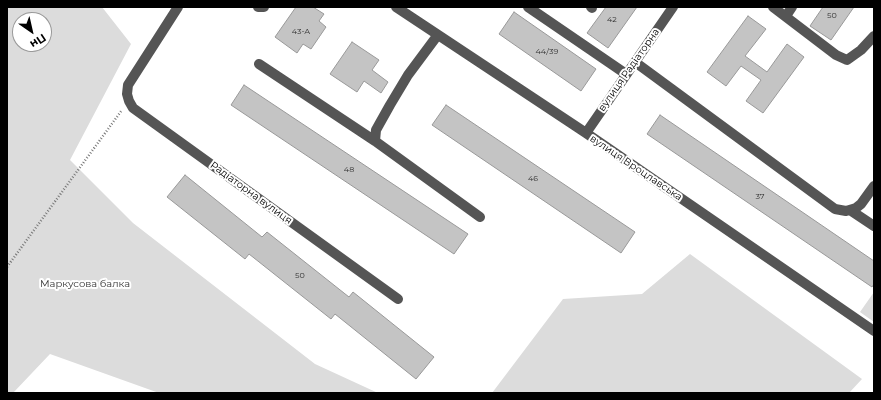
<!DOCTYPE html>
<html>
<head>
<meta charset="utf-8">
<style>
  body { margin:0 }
  #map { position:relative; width:881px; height:400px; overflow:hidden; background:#fff; font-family:Montserrat,sans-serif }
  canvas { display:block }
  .frame { position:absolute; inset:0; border:8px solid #000; pointer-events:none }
  .north { position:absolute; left:12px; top:12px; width:40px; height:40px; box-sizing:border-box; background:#fff; border:1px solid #999; border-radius:50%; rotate:146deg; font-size:11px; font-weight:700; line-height:16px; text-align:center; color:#000 }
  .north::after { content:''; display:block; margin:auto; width:14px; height:18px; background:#000; clip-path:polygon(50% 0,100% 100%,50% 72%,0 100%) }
</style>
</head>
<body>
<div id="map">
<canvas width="881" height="400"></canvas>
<div class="frame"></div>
<div class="north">Пн</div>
</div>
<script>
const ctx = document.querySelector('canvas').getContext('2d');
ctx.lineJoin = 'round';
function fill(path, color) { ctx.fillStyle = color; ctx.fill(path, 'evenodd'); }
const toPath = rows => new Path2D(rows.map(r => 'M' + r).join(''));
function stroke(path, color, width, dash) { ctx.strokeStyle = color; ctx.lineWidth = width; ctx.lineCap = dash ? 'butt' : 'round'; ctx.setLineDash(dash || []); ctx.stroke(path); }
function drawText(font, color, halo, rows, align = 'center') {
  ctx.font = font + ' Montserrat,sans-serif'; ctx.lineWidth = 4; ctx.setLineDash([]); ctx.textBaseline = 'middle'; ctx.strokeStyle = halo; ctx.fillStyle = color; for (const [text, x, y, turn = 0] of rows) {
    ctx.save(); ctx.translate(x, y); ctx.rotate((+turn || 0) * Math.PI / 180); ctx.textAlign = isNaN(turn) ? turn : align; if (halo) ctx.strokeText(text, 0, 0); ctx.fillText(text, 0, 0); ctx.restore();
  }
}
fill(toPath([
  [7,7,102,7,131,44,70,160,133,223,315,364,378,393,159,393,50,354,13,393,7,393],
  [20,20,44,20,44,44,20,44],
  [690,254,862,379,849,393,492,393,563,299,642,294],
  [874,292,874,322,860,312]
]), '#dcdcdc');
const building = toPath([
  [296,7,313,7,324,14,319,21,326,27,311,49,303,44,297,53,275,37,296,7],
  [606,7,637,7,608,48,587,33,606,7],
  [823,7,854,7,831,40,810,26,823,7],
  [514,12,596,69,581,91,499,34,514,12],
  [748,16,766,29,745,56,767,72,787,44,804,57,763,113,746,101,761,80,741,66,726,86,707,72,748,16],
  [352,42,379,60,372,70,388,82,381,93,364,81,357,92,330,74,352,42],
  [244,85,468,234,454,254,231,105,244,85],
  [446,105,635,232,621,253,432,125,446,105],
  [660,115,874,261,874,284,872,287,647,134,660,115],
  [185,175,262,237,267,232,349,297,353,292,434,357,416,379,335,314,331,319,249,254,245,259,167,197,185,175]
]);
fill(building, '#c4c4c4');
stroke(building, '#999', 1);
stroke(toPath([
  [7,267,122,110]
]), '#777', 2.5, [1, 2]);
stroke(toPath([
  [178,7,128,85,127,94,129,101,133,108,398,299],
  [258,7,264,7],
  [396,7,586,133,874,331],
  [528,7,626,74],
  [591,7,592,8],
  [773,7,836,55,847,60,861,50,874,36],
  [786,16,792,7],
  [635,62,835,209,846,211,856,208,861,204,874,186],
  [259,64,375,141,480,217],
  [586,133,673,7],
  [375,141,376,130,390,105,408,75,437,36],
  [850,210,874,226]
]), '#555', 10);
drawText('8px', '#313131', null, [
  ["50",832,16],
  ["42",612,20],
  ["43-А",301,32],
  ["44/39",547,52],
  ["48",349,170],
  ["46",533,179],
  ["37",760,197],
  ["50",300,276]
]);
drawText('10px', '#000', '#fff', [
  ["вулиця Радіаторна",629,70,-55],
  ["вулиця Вроцлавська",636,168,34],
  ["Радіаторна вулиця",251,193,36]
]);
drawText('10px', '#333', '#fff', [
  ["Маркусова балка",85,284]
]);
</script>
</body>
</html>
